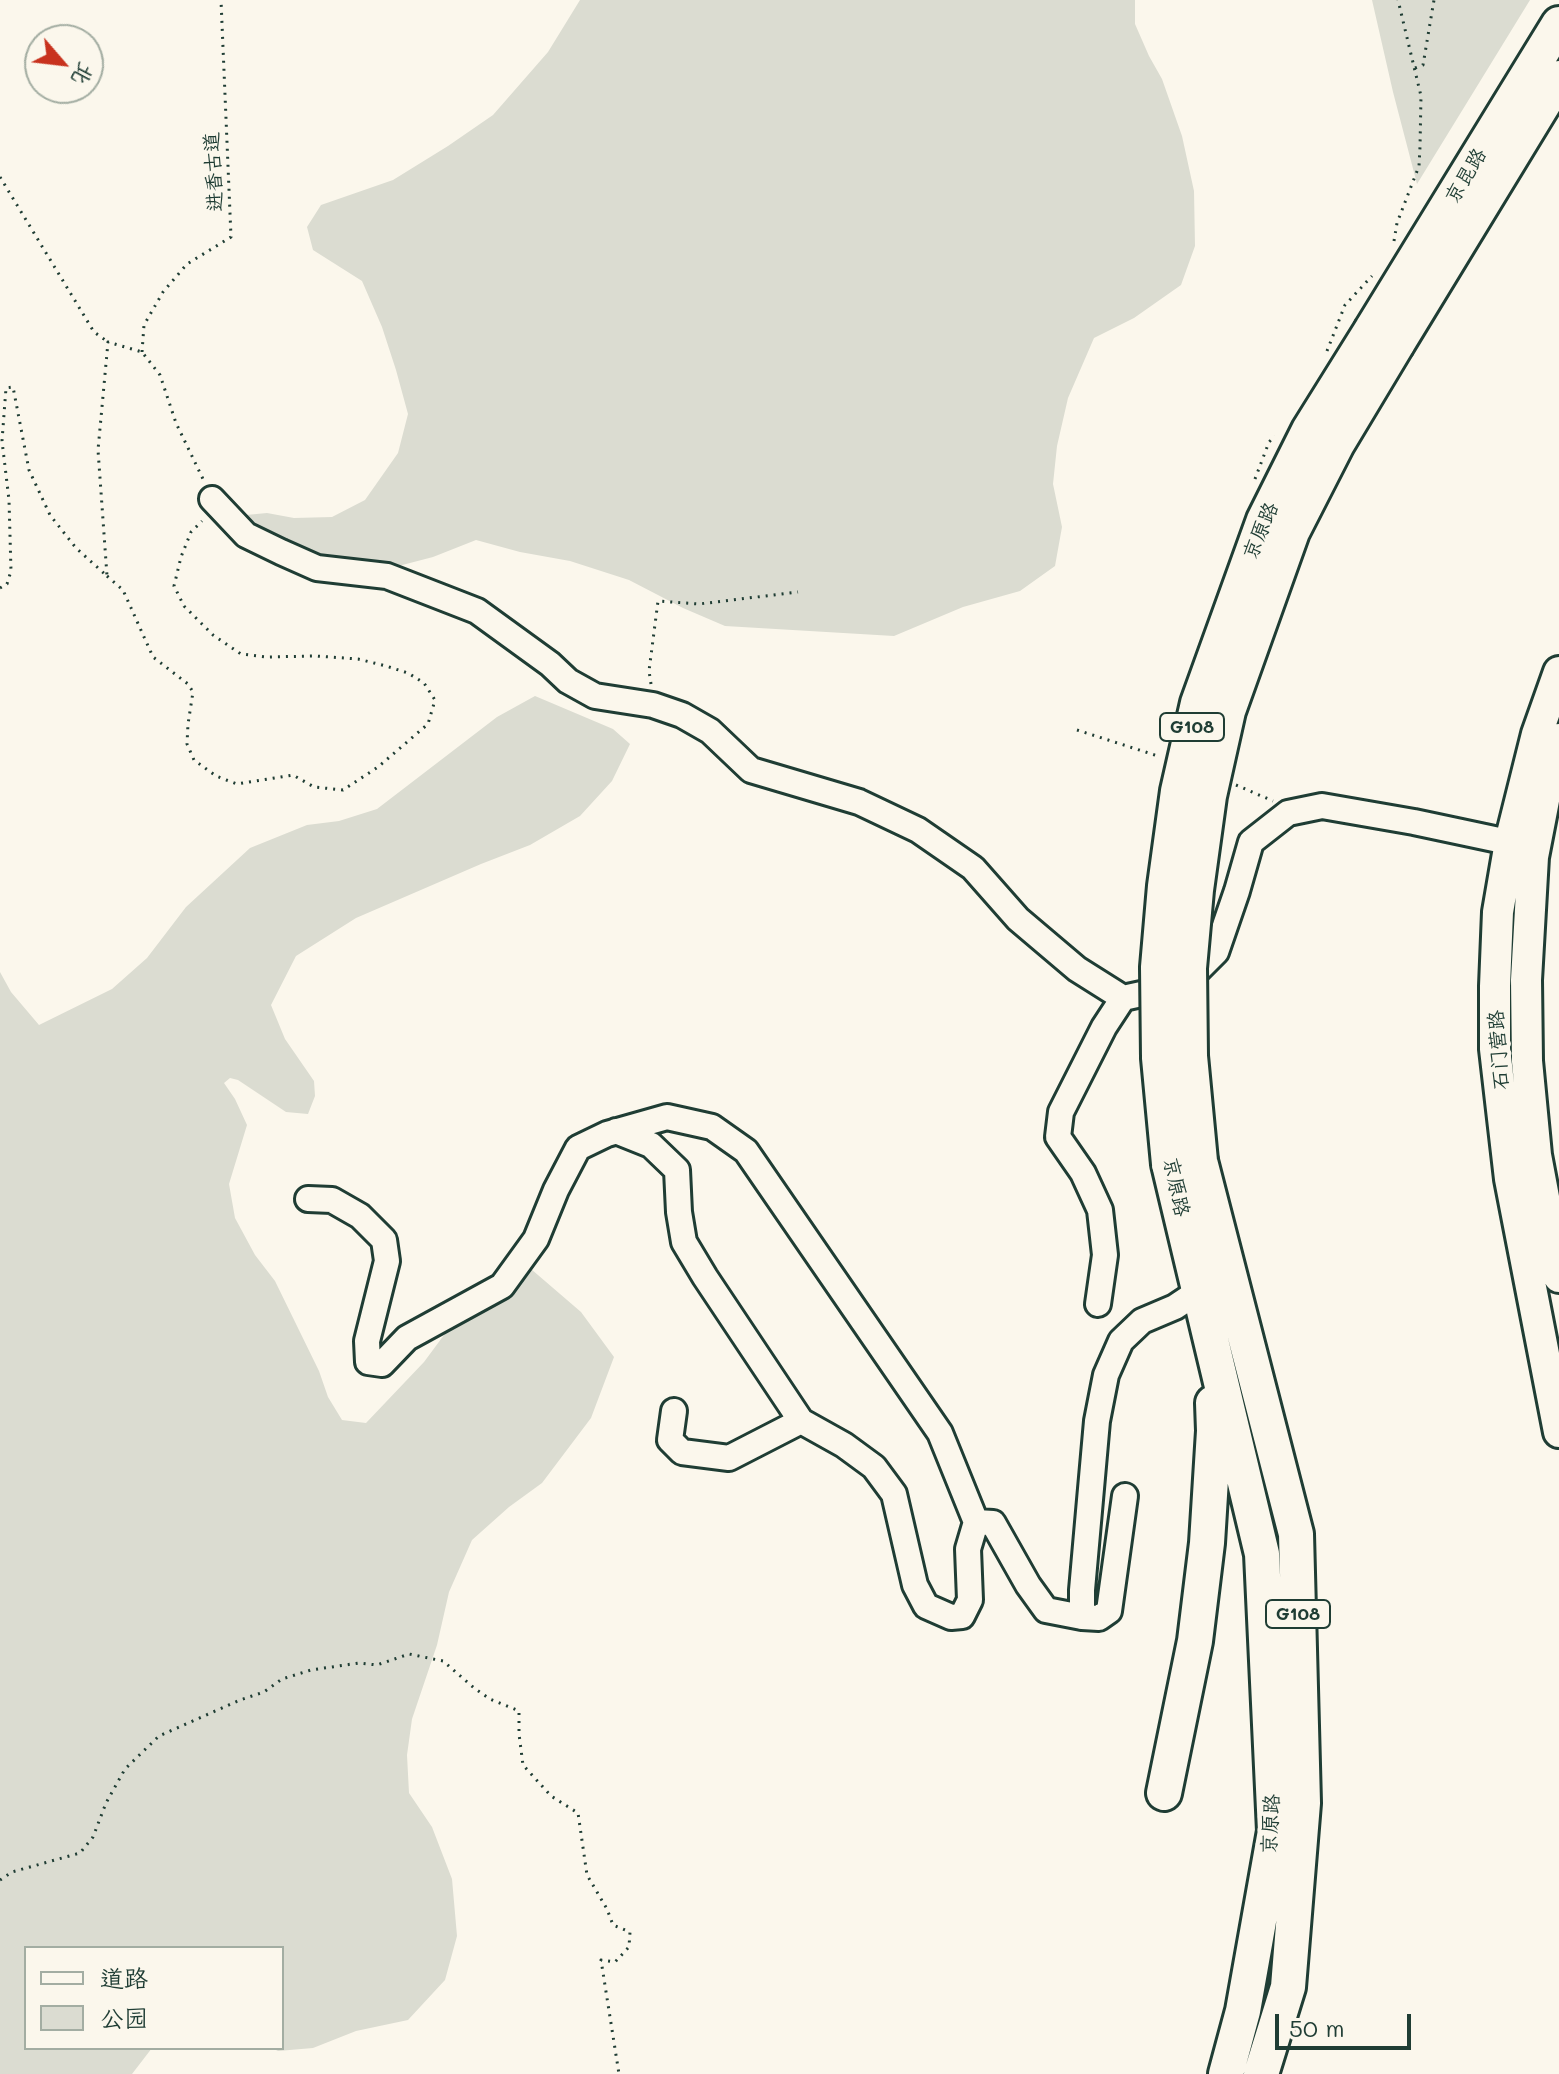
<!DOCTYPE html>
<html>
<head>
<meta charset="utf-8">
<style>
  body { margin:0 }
  #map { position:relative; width:1559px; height:2074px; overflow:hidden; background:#fbf7ec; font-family:Mali,"LXGW WenKai TC",sans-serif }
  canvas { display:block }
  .legend { position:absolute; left:24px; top:1946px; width:260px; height:104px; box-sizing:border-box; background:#fbf7ec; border:2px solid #a3ada2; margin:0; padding:10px 14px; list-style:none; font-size:24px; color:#1f3d34 }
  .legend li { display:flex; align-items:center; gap:16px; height:40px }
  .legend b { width:40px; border:2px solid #a3ada2 }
  .north { position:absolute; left:24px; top:24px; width:80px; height:80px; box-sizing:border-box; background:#fbf7ec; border:2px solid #a3ada2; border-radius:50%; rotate:118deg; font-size:22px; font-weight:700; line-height:32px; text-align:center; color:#1f3d34 }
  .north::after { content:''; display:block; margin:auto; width:28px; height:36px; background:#c8321e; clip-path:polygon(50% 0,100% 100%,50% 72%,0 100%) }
  .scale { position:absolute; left:1275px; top:2014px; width:136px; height:36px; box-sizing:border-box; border:4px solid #1f3d34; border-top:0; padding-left:10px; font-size:24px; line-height:28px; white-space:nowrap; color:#1f3d34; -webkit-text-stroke:6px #fbf7ec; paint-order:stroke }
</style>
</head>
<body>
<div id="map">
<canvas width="1559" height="2074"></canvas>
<ul class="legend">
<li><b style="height:10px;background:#fbf7ec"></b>道路</li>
<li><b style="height:22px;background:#dbdcd1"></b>公园</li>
</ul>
<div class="north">北</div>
<div class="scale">50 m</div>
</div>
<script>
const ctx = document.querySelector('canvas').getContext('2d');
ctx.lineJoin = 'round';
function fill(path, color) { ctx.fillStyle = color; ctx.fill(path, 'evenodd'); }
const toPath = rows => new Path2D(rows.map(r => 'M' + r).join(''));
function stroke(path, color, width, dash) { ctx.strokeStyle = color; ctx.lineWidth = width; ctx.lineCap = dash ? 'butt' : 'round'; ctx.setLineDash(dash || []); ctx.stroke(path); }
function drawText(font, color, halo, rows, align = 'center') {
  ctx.font = font + ' Mali,"LXGW WenKai TC",sans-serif'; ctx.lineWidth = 8; ctx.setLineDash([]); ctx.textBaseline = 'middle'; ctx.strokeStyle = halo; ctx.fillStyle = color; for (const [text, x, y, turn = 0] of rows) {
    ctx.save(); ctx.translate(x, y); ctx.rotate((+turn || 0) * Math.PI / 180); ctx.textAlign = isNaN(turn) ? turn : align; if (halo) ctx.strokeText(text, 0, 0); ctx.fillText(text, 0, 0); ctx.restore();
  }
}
fill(toPath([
  [580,0,1135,0,1135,24,1149,56,1162,79,1182,136,1194,191,1195,246,1181,285,1134,318,1094,338,1068,398,1057,446,1053,484,1062,527,1055,566,1020,591,963,607,894,636,725,626,683,608,629,580,570,561,520,552,476,540,433,557,383,570,346,576,237,534,246,515,267,513,294,518,332,517,365,500,398,453,408,414,396,370,382,327,362,281,313,250,307,227,321,205,393,180,448,146,493,115,548,52],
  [1372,0,1530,0,1417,184,1393,92],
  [535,696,613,729,630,744,612,781,580,816,530,845,481,864,356,918,296,956,271,1005,285,1039,314,1081,315,1096,308,1114,286,1112,238,1080,230,1078,224,1083,235,1099,247,1125,229,1184,235,1218,255,1255,275,1281,319,1371,328,1397,342,1420,366,1423,424,1362,444,1335,502,1272,524,1263,581,1312,614,1357,591,1418,542,1483,509,1507,472,1540,449,1592,437,1645,412,1719,407,1755,409,1793,432,1827,452,1879,457,1936,445,1980,408,2020,356,2031,313,2048,278,2051,272,2048,282,2048,282,1948,26,1948,26,2048,152,2048,132,2074,0,2074,0,972,11,992,39,1025,112,989,147,958,186,907,250,848,307,825,339,821,377,809,497,717]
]), '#dbdcd1');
const minor = toPath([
  [212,499,246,535,281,552,317,568,387,576,477,611,550,664,568,681,595,696,653,705,682,715,710,731,751,770,859,802,918,830,973,868,1018,919,1077,969,1123,998,1183,985,1216,952,1237,891,1251,842,1288,813,1322,806,1414,822,1527,846],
  [616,1131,651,1145,677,1170,679,1212,684,1242,705,1277,801,1421,844,1445,874,1467,894,1494,915,1585,926,1606,951,1617,962,1616,970,1600,968,1549,976,1522],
  [308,1199,332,1200,360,1216,384,1240,387,1261,367,1341,368,1362,382,1364,407,1338,502,1286,536,1239,556,1190,578,1148,607,1134,667,1117,712,1127,746,1151,940,1433,976,1522,993,1523,1028,1585,1046,1610,1082,1617,1082,1590,1097,1421,1106,1375,1121,1341,1142,1321,1175,1307,1199,1291],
  [1098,1304,1105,1255,1100,1210,1083,1173,1058,1137,1061,1112,1104,1027,1123,998],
  [674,1411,670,1440,682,1452,729,1458,801,1421],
  [1082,1617,1099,1618,1109,1611,1125,1496]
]);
const major = toPath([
  [1559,672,1537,734,1510,842,1498,912,1495,986,1495,1049,1510,1179,1559,1432],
  [1559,739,1545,795,1533,857,1526,980,1527,1061,1536,1155,1559,1277]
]);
const highway = toPath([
  [1372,329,1559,24],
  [1397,344,1559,78],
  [1200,1161,1296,1534,1303,1803,1288,1987,1261,2074],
  [1169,1164,1262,1554,1275,1831,1243,2011,1226,2074],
  [1164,1793,1195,1641,1207,1543,1214,1431,1213,1403]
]);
stroke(minor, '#1f3d34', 30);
stroke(major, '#1f3d34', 36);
stroke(highway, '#1f3d34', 40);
stroke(toPath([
  [1415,68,1423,65,1434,0],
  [0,177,94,332,108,342],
  [1394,241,1397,223,1419,166,1420,147,1421,96,1398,0],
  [1327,351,1345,305,1372,276],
  [142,352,144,325,163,292,187,264,231,237,221,0],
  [1255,479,1269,442,1275,436],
  [107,576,123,590,153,657,188,684,193,692,188,724,187,744,194,760,216,776,237,784,293,775,314,787,343,790,378,767,428,724,435,700,424,683,408,673,386,666,358,659,316,656,266,657,241,654,213,635,184,606,174,586,181,557,191,532,202,521],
  [0,588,7,584,11,571,9,500,2,441,6,388,13,387,29,470,50,515,76,548,107,576,98,450,108,342,142,352,160,375,176,423,203,479],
  [651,684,649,671,658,601,699,604,798,592],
  [1077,730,1158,756],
  [1236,785,1273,801],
  [0,1880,12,1872,80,1853,93,1837,106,1803,125,1769,159,1736,240,1700,264,1692,282,1679,311,1670,359,1663,377,1665,409,1654,443,1661,474,1688,490,1699,519,1711,519,1734,523,1765,551,1796,578,1813,587,1875,607,1909,613,1925,630,1932,629,1947,615,1962,601,1960,619,2074]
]), '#1f3d34', 3, [2, 6]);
stroke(minor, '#fbf7ec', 24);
stroke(major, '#fbf7ec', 30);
stroke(highway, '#fbf7ec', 34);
const highwayBridge = toPath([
  [1200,1161,1190,1056,1189,968,1196,890,1209,796,1228,711,1292,532,1337,444,1397,344],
  [1169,1164,1159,1058,1158,967,1165,886,1178,791,1198,703,1264,520,1309,430,1372,329]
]);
stroke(highwayBridge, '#1f3d34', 40, []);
stroke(highwayBridge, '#fbf7ec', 34);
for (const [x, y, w] of [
  [1192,727,64],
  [1298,1614,64]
]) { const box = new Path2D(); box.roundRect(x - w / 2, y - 14, w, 28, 6); ctx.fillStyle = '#fbf7ec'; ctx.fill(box); stroke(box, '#1f3d34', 2); }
drawText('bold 18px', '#1f3d34', null, [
  ["G108",1192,727],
  ["G108",1298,1614]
]);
drawText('20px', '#1f3d34', '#fbf7ec', [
  ["进香古道",214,172,-93],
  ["京昆路",1466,176,-59],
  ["京原路",1261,531,-67],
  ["石门营路",1499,1050,-94],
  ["京原路",1176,1187,78],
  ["京原路",1271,1824,-87]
]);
</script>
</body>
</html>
